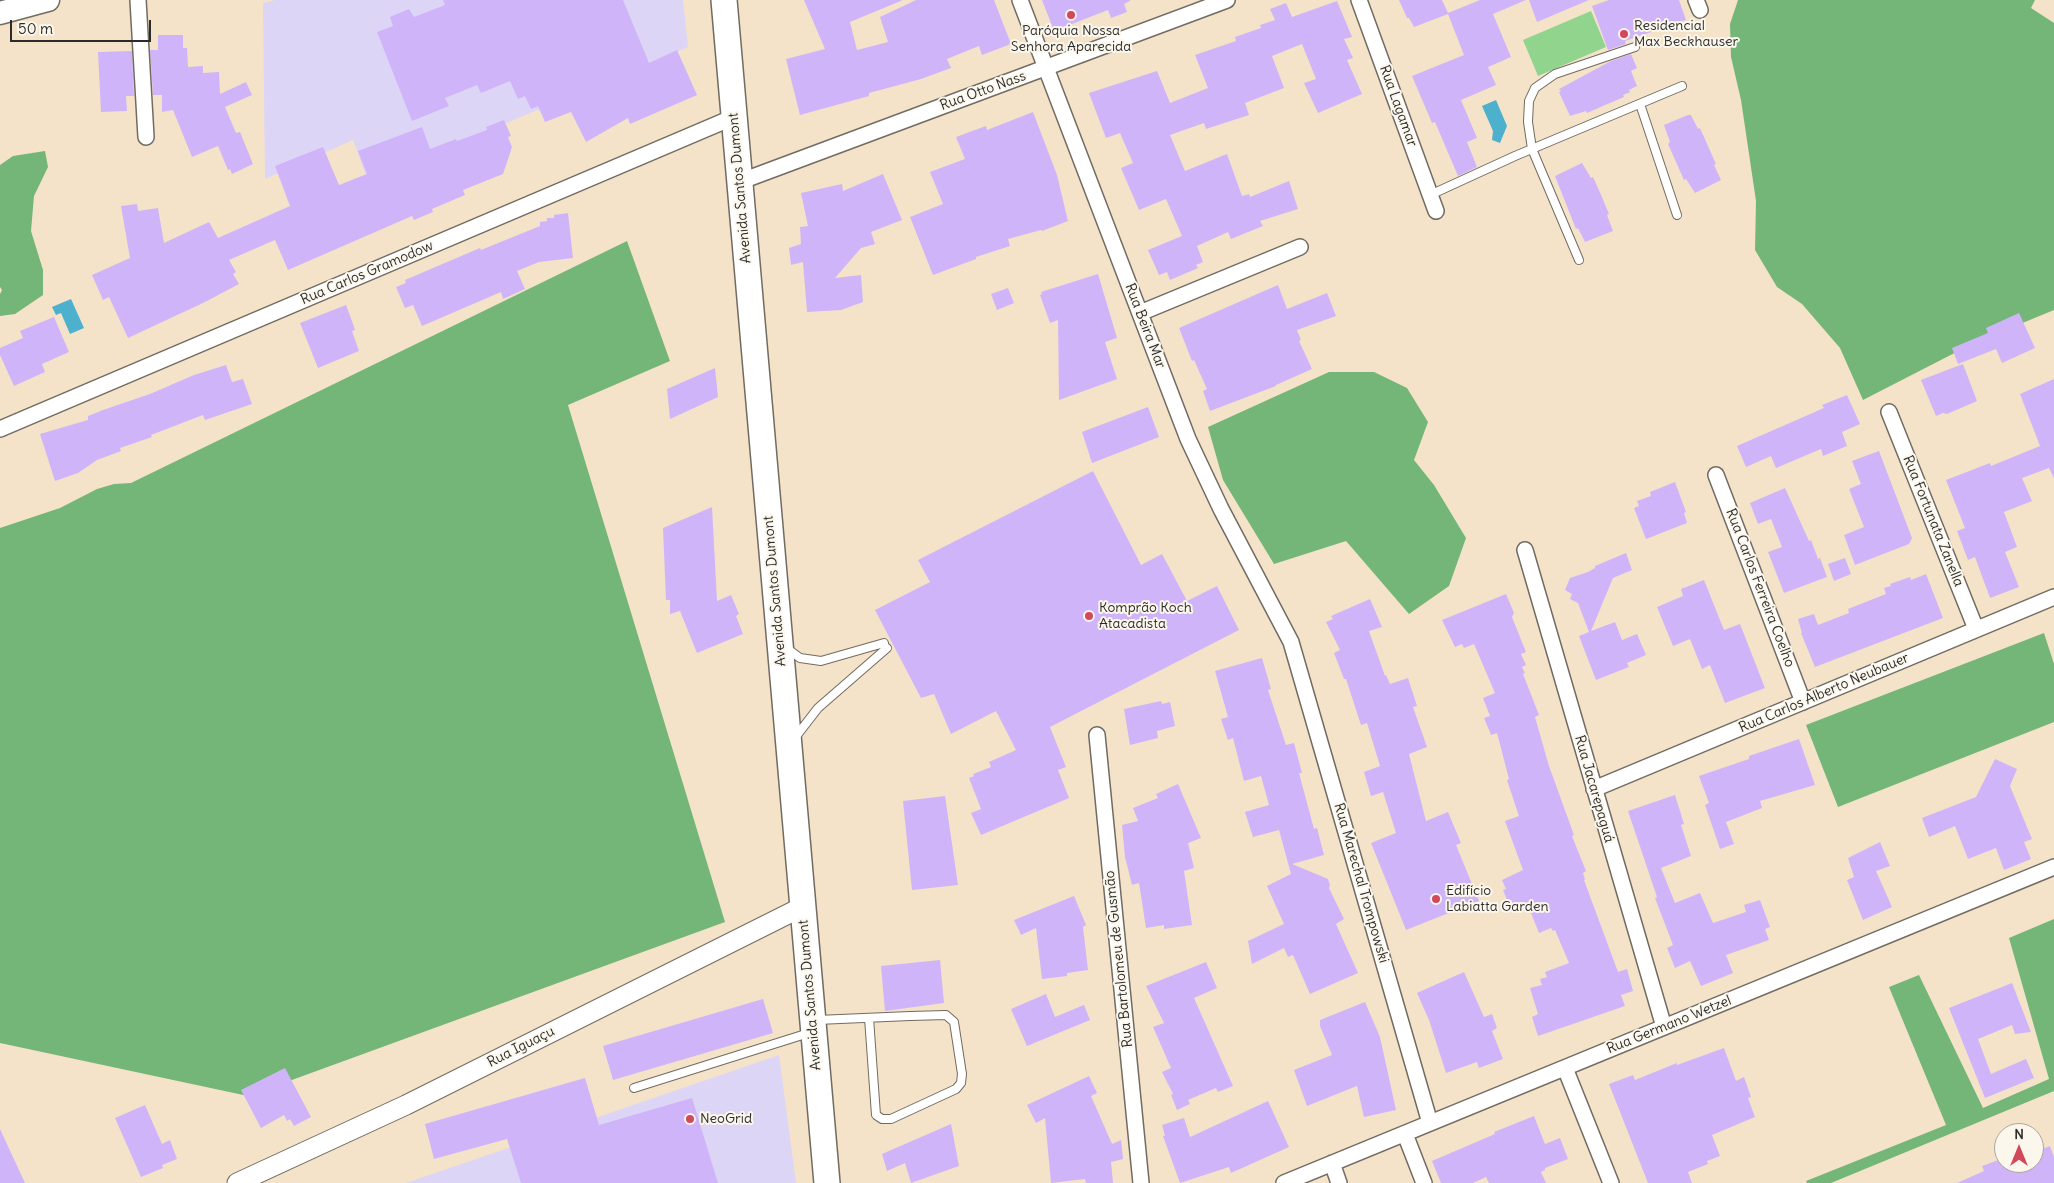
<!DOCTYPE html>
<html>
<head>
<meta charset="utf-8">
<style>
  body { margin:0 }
  #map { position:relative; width:2054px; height:1183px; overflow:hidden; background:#f4e3c9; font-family:Delius,sans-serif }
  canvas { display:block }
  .north { position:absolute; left:1994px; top:1123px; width:50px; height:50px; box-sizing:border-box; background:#fbf7ec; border:1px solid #a8a59f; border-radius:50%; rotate:0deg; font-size:14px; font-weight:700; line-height:20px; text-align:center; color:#2b2b2b }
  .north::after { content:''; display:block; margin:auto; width:18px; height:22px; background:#d1495b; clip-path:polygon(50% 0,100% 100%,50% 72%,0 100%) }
  .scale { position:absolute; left:10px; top:20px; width:141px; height:22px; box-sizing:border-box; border:2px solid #2b2b2b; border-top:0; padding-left:6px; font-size:15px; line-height:18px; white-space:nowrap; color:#2b2b2b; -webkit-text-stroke:4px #fbf7ec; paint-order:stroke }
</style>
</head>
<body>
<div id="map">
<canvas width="2054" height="1183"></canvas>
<div class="north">N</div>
<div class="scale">50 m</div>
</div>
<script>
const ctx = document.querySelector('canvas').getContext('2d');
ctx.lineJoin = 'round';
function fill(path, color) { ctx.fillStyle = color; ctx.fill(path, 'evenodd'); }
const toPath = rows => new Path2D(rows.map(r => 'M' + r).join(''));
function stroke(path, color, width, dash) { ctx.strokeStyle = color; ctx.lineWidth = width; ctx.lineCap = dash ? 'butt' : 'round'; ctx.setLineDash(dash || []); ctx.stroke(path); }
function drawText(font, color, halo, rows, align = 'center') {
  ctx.font = font + ' Delius,sans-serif'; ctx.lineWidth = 4; ctx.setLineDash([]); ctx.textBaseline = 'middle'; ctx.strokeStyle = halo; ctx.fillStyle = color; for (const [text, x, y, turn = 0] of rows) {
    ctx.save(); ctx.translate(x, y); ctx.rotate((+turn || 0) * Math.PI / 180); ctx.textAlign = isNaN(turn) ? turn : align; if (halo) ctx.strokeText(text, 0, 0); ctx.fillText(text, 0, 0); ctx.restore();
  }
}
fill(toPath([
  [275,0,683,0,688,47,368,181,353,140,265,179,263,3],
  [779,1055,796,1183,406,1183]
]), '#dcd5f6');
fill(toPath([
  [1591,11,1606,47,1538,76,1523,40]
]), '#90d48d');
fill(toPath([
  [1738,0,2035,0,2031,8,2054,23,2054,310,1974,343,1863,400,1840,348,1802,304,1777,287,1755,250,1756,201,1741,100,1731,57,1730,24],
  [45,151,48,167,34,196,31,231,43,270,43,295,15,314,0,316,0,294,2,290,0,287,0,165,13,156],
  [627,241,670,361,568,405,725,922,248,1096,0,1043,0,528,60,508,97,489,114,484,131,483],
  [1329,372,1374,372,1407,388,1428,422,1414,460,1434,485,1466,538,1449,586,1409,614,1346,541,1274,564,1223,480,1208,427],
  [2044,633,2054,664,2054,722,1838,807,1806,725],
  [2054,919,2054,1091,1831,1183,1807,1183,1806,1181,1946,1125,1889,987,1919,975,1983,1108,2049,1079,2009,938]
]), '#74b678');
fill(toPath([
  [1496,100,1507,126,1500,143,1492,140,1493,131,1482,106],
  [71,299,84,328,70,334,61,313,56,315,52,307]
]), '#4db0cc');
fill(toPath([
  [443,0,623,0,649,63,677,50,697,95,630,124,628,118,586,142,571,112,545,122,538,106,531,109,525,96,518,99,510,81,481,93,477,85,445,98,449,106,412,121,377,32,393,26,390,17,409,9,414,17,445,5],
  [804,0,903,0,850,22,857,50,888,42,880,17,916,0,994,0,1011,44,982,55,979,46,947,59,951,68,921,79,869,93,869,96,800,115,786,59,825,49],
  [1042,0,1130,0,1130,1,1124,4,1127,12,1111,18,1108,10,1054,31],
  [1399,0,1442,0,1448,13,1480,0,1526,0,1493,14,1511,57,1488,67,1496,85,1461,100,1477,138,1467,142,1477,167,1458,176,1435,122,1432,123,1412,76,1464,55,1448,14,1414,27,1409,18,1407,18],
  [1529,0,1589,0,1537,22],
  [1609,0,1679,0,1686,20,1625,41,1626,44,1608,50,1592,6],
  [1337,1,1352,37,1344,39,1353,58,1347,60,1362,94,1318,113,1304,83,1316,79,1302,44,1272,56,1284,88,1245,103,1249,115,1206,129,1204,123,1170,135,1185,171,1227,154,1242,196,1249,194,1250,197,1289,181,1298,209,1260,221,1263,226,1231,239,1228,232,1197,246,1203,262,1196,265,1198,268,1170,280,1167,272,1159,275,1148,250,1182,236,1166,199,1139,210,1121,168,1133,163,1120,133,1106,138,1089,93,1157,71,1170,103,1208,88,1195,55,1236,41,1235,37,1261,28,1260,25,1275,20,1270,9,1286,3,1292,17],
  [158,35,183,35,183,48,187,48,188,67,203,66,203,73,219,72,220,94,246,82,252,95,225,107,236,133,240,132,253,164,232,174,230,169,228,170,218,146,192,157,173,110,162,112,162,95,153,95,150,50,158,50],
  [132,51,134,96,126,96,127,111,101,112,98,52],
  [1631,54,1637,68,1631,71,1637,86,1629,90,1630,92,1623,95,1624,97,1603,106,1587,113,1586,111,1570,116,1559,92,1561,91,1559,89,1611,61],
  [1033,112,1057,175,1068,221,1042,231,1041,230,1008,239,1010,246,976,257,976,259,933,275,910,217,943,204,930,172,965,159,956,137,986,126,987,130],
  [1688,115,1691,115,1698,129,1700,128,1716,164,1714,165,1721,180,1695,193,1686,179,1684,180,1668,144,1670,142,1664,125],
  [504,120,511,136,508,137,512,147,503,174,463,190,465,195,432,209,433,212,414,220,412,216,288,270,275,240,229,260,236,272,233,274,239,284,203,303,128,338,109,297,103,300,92,275,130,258,121,206,137,204,138,211,158,208,164,243,209,222,218,238,290,206,275,166,323,147,339,185,367,174,358,151,422,127,430,149,456,139,457,141,487,130,486,127],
  [1582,163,1591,178,1593,177,1602,197,1609,214,1607,215,1613,231,1585,242,1578,228,1576,229,1555,176],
  [883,174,902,220,871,232,875,244,861,248,835,278,861,275,863,302,841,310,807,312,803,262,791,265,789,248,801,244,800,227,808,226,801,193,842,184,843,191],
  [568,213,573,258,539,262,517,271,525,289,503,299,501,292,422,326,413,305,405,308,396,287,406,283,405,280,480,248,481,250,540,226,540,222,547,221,547,218,554,218,554,215],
  [1098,274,1117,338,1105,342,1117,379,1059,400,1058,320,1050,323,1040,295,1042,294,1041,292],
  [1278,285,1287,309,1327,293,1336,316,1297,330,1301,340,1299,341,1312,369,1276,385,1276,386,1210,411,1203,391,1207,389,1194,360,1192,361,1179,328],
  [1008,288,1014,303,997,310,991,294],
  [346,305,353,324,355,330,352,331,359,351,318,368,300,323],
  [2019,313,2035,348,2002,363,1996,349,1958,364,1952,348,1988,333,1986,328],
  [54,317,69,352,42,364,45,372,14,386,0,355,0,348,23,338,20,331],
  [1963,364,1977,401,1947,414,1943,413,1936,416,1921,380],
  [226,365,232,382,243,379,252,404,205,420,203,415,151,435,152,437,120,448,121,451,97,460,78,473,55,481,40,434,88,420,88,416,103,410,150,394,194,375],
  [715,368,718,397,670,419,667,389],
  [2054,379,2054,478,2049,468,2022,478,2032,501,2004,512,2017,547,2005,552,2019,587,1990,598,1975,557,1968,560,1957,531,1965,528,1946,480,1990,463,1991,466,2040,446,2020,394],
  [1847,395,1860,424,1842,432,1847,446,1823,456,1821,449,1776,468,1771,456,1746,467,1737,446,1824,408,1822,405],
  [1148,407,1159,437,1092,463,1082,432],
  [1879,451,1912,538,1909,544,1855,565,1844,535,1864,527,1849,489,1861,484,1852,461],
  [1093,471,1141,565,1162,554,1187,601,1217,586,1239,630,1050,727,1066,767,1058,770,1069,798,981,835,971,813,981,809,969,778,974,776,973,774,991,767,989,762,1016,750,996,711,951,734,934,694,921,698,875,610,930,582,918,560],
  [1675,482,1686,512,1684,513,1687,523,1646,539,1634,508,1639,506,1637,501,1651,496,1650,492],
  [1785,488,1809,541,1811,540,1818,559,1820,558,1827,577,1784,593,1768,552,1782,547,1771,519,1758,524,1750,503],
  [712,507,717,601,731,595,739,614,736,616,743,634,697,653,680,611,670,614,670,600,666,600,663,528],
  [1626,553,1632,570,1613,578,1591,631,1615,622,1622,640,1637,634,1646,655,1627,663,1629,667,1596,680,1579,636,1589,632,1578,603,1570,599,1572,594,1565,590,1570,578,1588,572,1595,568,1595,566],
  [1845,558,1851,574,1834,581,1828,564],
  [1926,574,1943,618,1815,667,1801,633,1802,633,1798,619,1814,614,1818,625,1849,613,1848,609,1886,594,1884,588,1891,586,1890,584,1910,577,1911,580],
  [1704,580,1724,630,1740,624,1765,688,1725,703,1710,665,1702,669,1690,639,1673,646,1657,607,1683,596,1681,589],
  [1506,594,1514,613,1512,617,1526,652,1521,654,1526,665,1522,667,1525,673,1523,674,1539,715,1535,717,1549,766,1574,835,1572,836,1586,871,1583,873,1585,879,1584,880,1618,972,1627,969,1633,991,1621,995,1625,1006,1538,1036,1532,1017,1538,1014,1530,988,1542,985,1540,979,1547,977,1545,972,1569,963,1555,930,1553,931,1551,928,1539,933,1527,903,1511,910,1503,890,1506,889,1502,880,1523,870,1505,821,1519,816,1507,780,1509,779,1497,733,1491,735,1484,718,1490,716,1483,698,1495,693,1474,644,1464,648,1462,644,1455,647,1442,620],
  [1370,599,1382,627,1369,631,1385,676,1386,675,1390,684,1408,678,1417,706,1413,707,1427,747,1409,754,1426,821,1448,812,1461,843,1456,845,1479,901,1406,930,1371,843,1396,833,1383,792,1371,796,1364,772,1380,766,1367,723,1361,725,1346,679,1344,679,1334,653,1340,650,1326,622,1333,619,1331,616],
  [1262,658,1271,689,1268,690,1286,745,1294,743,1302,773,1299,773,1314,829,1317,828,1324,855,1292,864,1328,879,1330,885,1329,888,1344,919,1336,924,1358,973,1310,994,1293,955,1288,957,1284,948,1252,964,1248,941,1284,924,1267,886,1291,874,1279,830,1253,837,1245,812,1269,805,1261,776,1244,781,1233,738,1228,740,1221,719,1228,717,1215,671],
  [1161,701,1162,704,1170,702,1175,726,1157,731,1158,738,1130,745,1124,709],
  [1799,739,1815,785,1760,801,1762,808,1726,822,1734,844,1720,849,1705,805,1709,803,1699,776,1749,759,1749,756],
  [1995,759,2017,769,2010,786,2032,839,2024,842,2031,859,2004,870,1996,848,1968,859,1955,826,1929,837,1922,818,1976,797],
  [1178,784,1201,838,1188,843,1194,868,1184,871,1192,925,1164,929,1164,925,1146,928,1139,883,1132,885,1125,857,1122,825,1138,821,1133,808,1158,798,1156,794],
  [1675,795,1684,824,1681,825,1691,856,1661,868,1675,903,1700,893,1713,923,1746,912,1744,905,1760,900,1770,927,1765,929,1769,940,1726,955,1733,973,1701,986,1690,961,1675,968,1667,948,1673,945,1655,898,1657,897,1628,811],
  [945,796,958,885,912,890,903,801],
  [1880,842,1890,866,1876,871,1892,907,1863,920,1847,880,1854,877,1848,858],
  [1074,896,1086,925,1083,927,1088,970,1067,973,1067,976,1042,979,1036,928,1021,935,1014,920],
  [940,960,944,1003,885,1011,881,966],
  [1206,962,1217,988,1194,998,1233,1086,1218,1092,1216,1088,1188,1100,1190,1104,1177,1110,1171,1095,1173,1094,1162,1072,1171,1068,1153,1027,1164,1023,1146,986],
  [1464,972,1484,1017,1492,1014,1497,1028,1492,1031,1503,1059,1479,1068,1477,1062,1446,1073,1429,1020,1417,993],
  [2012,983,2031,1032,2015,1034,2012,1025,1978,1039,1991,1074,2026,1059,2034,1078,1985,1098,1949,1008],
  [1046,994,1055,1017,1084,1005,1090,1020,1027,1046,1011,1009],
  [763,999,773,1033,613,1080,603,1046],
  [1365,1002,1380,1037,1396,1110,1364,1117,1357,1086,1307,1106,1294,1070,1332,1055,1320,1026,1320,1020],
  [1724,1048,1736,1081,1744,1077,1751,1097,1748,1098,1755,1117,1712,1135,1720,1156,1707,1161,1708,1164,1688,1172,1692,1183,1648,1183,1609,1084,1633,1075,1635,1080,1677,1063,1677,1065],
  [285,1068,311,1117,294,1126,290,1119,287,1121,284,1115,261,1128,241,1090],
  [1089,1076,1097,1093,1091,1096,1112,1144,1121,1140,1123,1159,1111,1162,1113,1183,1086,1183,1085,1179,1051,1183,1045,1118,1036,1123,1027,1105],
  [585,1078,599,1125,692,1098,718,1183,521,1183,507,1139,434,1159,425,1124],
  [1268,1101,1289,1147,1231,1173,1229,1167,1180,1183,1163,1136,1165,1136,1162,1125,1184,1118,1190,1137],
  [145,1105,162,1144,170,1140,177,1159,162,1165,163,1168,141,1177,115,1118],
  [1534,1116,1545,1144,1560,1138,1568,1159,1545,1168,1545,1170,1541,1172,1546,1183,1489,1183,1486,1177,1473,1183,1441,1183,1432,1161,1495,1134,1494,1132],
  [951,1124,959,1166,911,1183,905,1163,887,1171,882,1154],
  [0,1129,25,1183,0,1183],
  [2050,1146,2054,1157,2054,1183,1957,1183,1984,1171,1982,1166,2004,1158,2004,1163,2034,1163,2034,1152]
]), '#d0b4f9');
const service = toPath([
  [1640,104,1677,215],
  [1430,195,1515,156,1682,86],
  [1579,260,1532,149,1528,122,1529,101,1535,88,1555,74,1635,47],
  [785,647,800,658,821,661,884,643],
  [794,739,818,708,887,648],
  [817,1020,910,1016,946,1015,954,1022,962,1074,961,1083,956,1089,891,1119,882,1119,876,1115,869,1018],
  [634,1088,812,1032]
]);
const minor = toPath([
  [138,0,146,137],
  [1020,0,1188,439,1221,509,1291,642,1430,1123],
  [1359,0,1436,211],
  [1696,0,1700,10],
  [739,182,1227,0],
  [1140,313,1300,247],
  [1889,412,1976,629],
  [0,429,734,117],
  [1716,475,1803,702],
  [1525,550,1664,1027],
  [1097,735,1141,1183],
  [1594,789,2054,597],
  [1565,1068,1611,1183],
  [1405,1134,1424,1183],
  [1332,1163,1339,1183],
  [1284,1183,2054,867]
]);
const tertiary = toPath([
  [237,1183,406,1105,802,907]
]);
const secondary = toPath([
  [0,13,48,0]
]);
const primary = toPath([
  [724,0,827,1183]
]);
stroke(service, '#716b62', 10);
stroke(minor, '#716b62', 18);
stroke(tertiary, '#716b62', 21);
stroke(secondary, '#716b62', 25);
stroke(primary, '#716b62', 28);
stroke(service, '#fff', 8);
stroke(minor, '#fff', 15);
stroke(tertiary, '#fff', 19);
stroke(secondary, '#fff', 22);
stroke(primary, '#fff', 25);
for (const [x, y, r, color] of [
  [1071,15,5,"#d1495b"],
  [1624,34,5,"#d1495b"],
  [1089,616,5,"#d1495b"],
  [1436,899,5,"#d1495b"],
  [690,1119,5,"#d1495b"]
]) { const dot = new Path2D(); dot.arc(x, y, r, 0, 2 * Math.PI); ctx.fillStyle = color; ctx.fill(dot); stroke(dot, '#fbf7ec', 2); }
drawText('14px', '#2b2b2b', '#fbf7ec', [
  ["Residencial",1634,26],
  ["Max Beckhauser",1634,42],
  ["Paróquia Nossa",1071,31,"center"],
  ["Senhora Aparecida",1071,47,"center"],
  ["Komprão Koch",1099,608],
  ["Atacadista",1099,624],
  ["Edifício",1446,891],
  ["Labiatta Garden",1446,907],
  ["NeoGrid",700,1119]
], 'left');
drawText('14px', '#2b2b2b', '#fbf7ec', [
  ["Rua Otto Nass",983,91,-20],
  ["Rua Lagamar",1398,106,70],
  ["Avenida Santos Dumont",740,188,-95],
  ["Rua Carlos Gramodow",367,273,-23],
  ["Rua Beira Mar",1145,326,69],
  ["Rua Fortunata Zanella",1933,521,68],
  ["Rua Carlos Ferreira Coelho",1760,588,69],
  ["Avenida Santos Dumont",775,591,-95],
  ["Rua Carlos Alberto Neubauer",1824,693,-23],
  ["Rua Jacarepaguá",1594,789,74],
  ["Rua Marechal Trompowski",1361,883,74],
  ["Rua Bartolomeu de Gusmão",1119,959,-96],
  ["Avenida Santos Dumont",810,995,-95],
  ["Rua Germano Wetzel",1669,1025,-22],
  ["Rua Iguaçu",521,1047,-27]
]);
</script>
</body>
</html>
